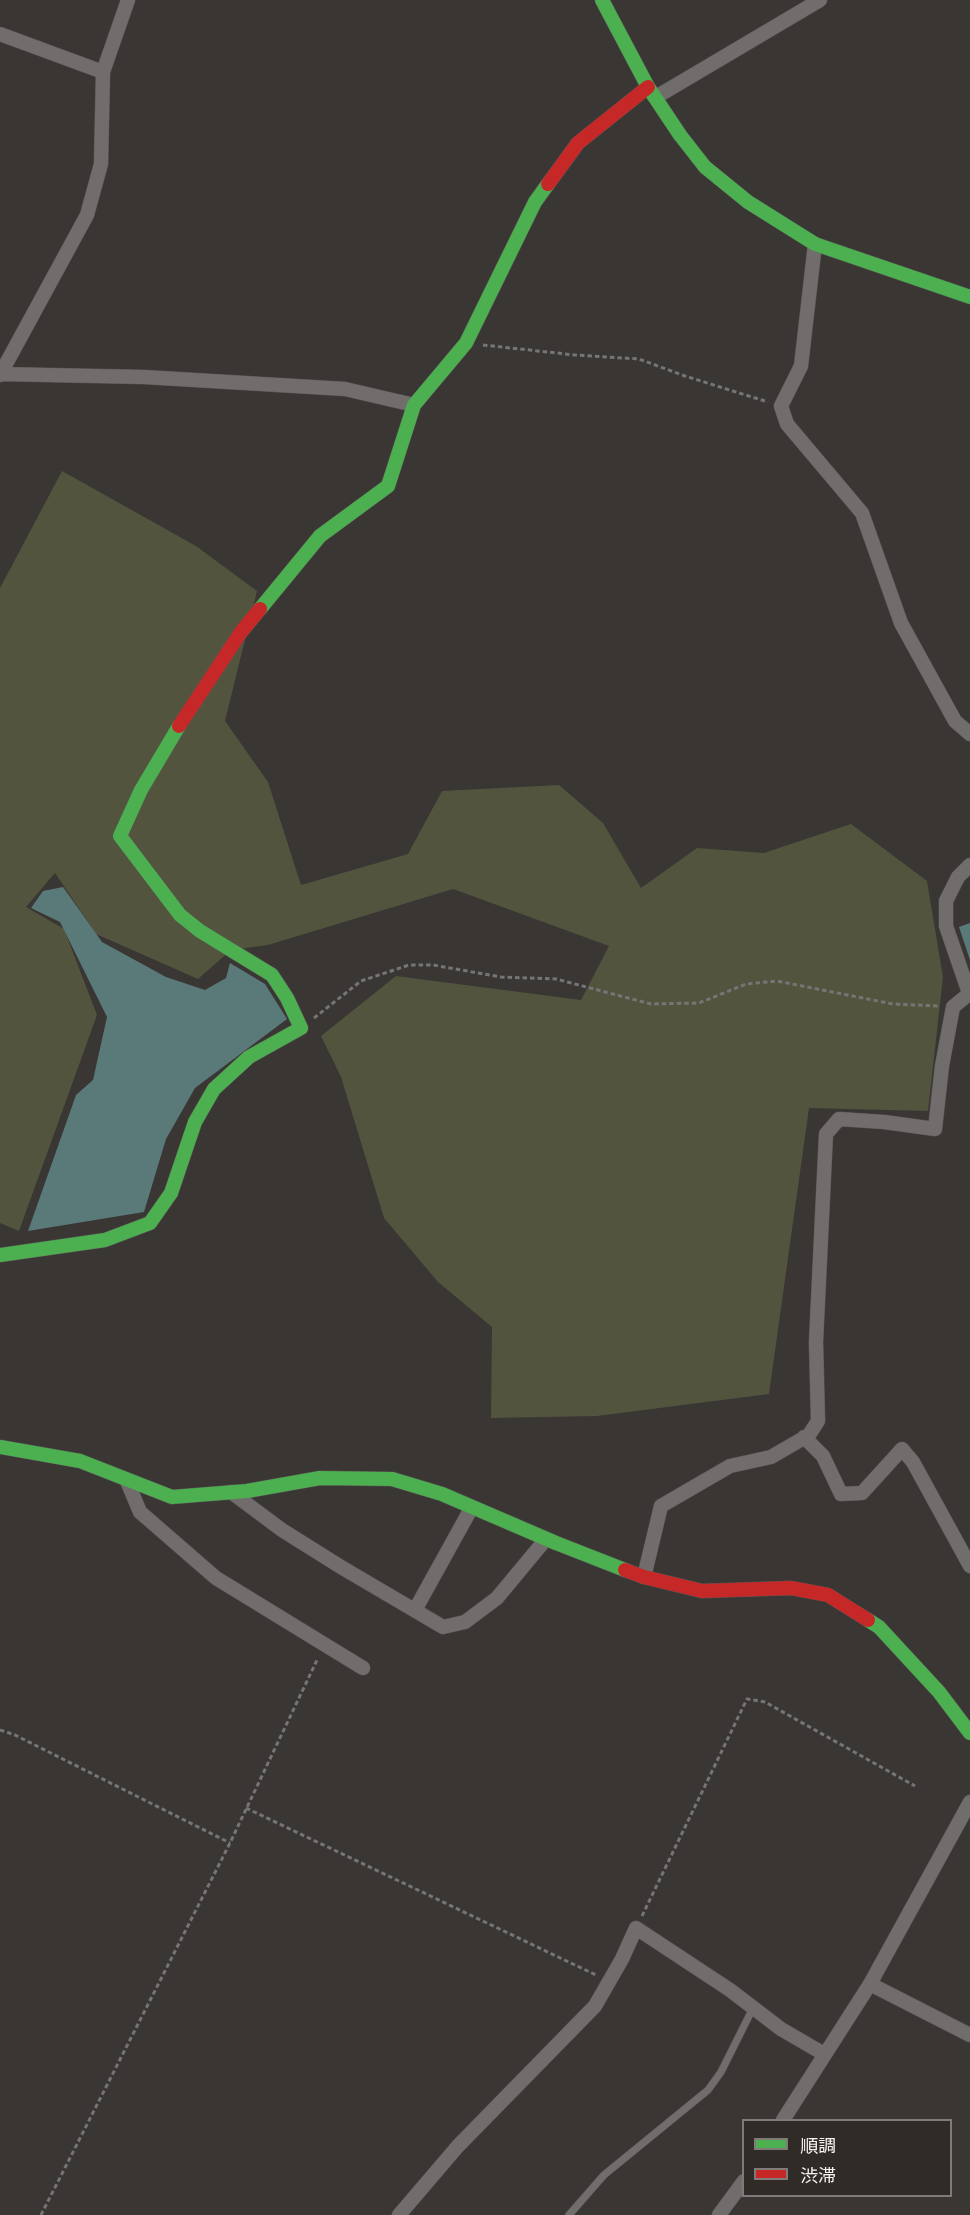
<!DOCTYPE html>
<html>
<head>
<meta charset="utf-8">
<style>
  body { margin:0 }
  #map { position:relative; width:970px; height:2215px; overflow:hidden; background:#393634; font-family:"Crimson Pro","Noto Sans JP",serif }
  canvas { display:block }
  .legend { position:absolute; left:742px; top:2119px; width:210px; height:78px; box-sizing:border-box; background:#312b28; border:2px solid #807b78; margin:0; padding:8px 10px; list-style:none; font-size:18px; color:#f7f3f1 }
  .legend li { display:flex; align-items:center; gap:12px; height:30px }
  .legend b { width:30px; border:2px solid #807b78 }
</style>
</head>
<body>
<div id="map">
<canvas width="970" height="2215"></canvas>
<ul class="legend">
<li><b style="height:8px;background:#4caf50"></b>順調</li>
<li><b style="height:8px;background:#c62828"></b>渋滞</li>
</ul>
</div>
<script>
const ctx = document.querySelector('canvas').getContext('2d');
ctx.lineJoin = 'round';
function fill(path, color) { ctx.fillStyle = color; ctx.fill(path, 'evenodd'); }
const toPath = rows => new Path2D(rows.map(r => 'M' + r).join(''));
function stroke(path, color, width, dash) { ctx.strokeStyle = color; ctx.lineWidth = width; ctx.lineCap = dash ? 'butt' : 'round'; ctx.setLineDash(dash || []); ctx.stroke(path); }
fill(toPath([
  [62,471,196,546,257,591,225,721,268,782,301,885,408,854,442,791,559,785,603,823,641,888,697,848,764,853,851,824,927,881,943,977,928,1111,809,1108,769,1394,597,1416,491,1418,492,1327,438,1282,384,1218,341,1077,321,1036,396,976,581,1000,609,946,453,889,268,945,231,950,198,979,96,934,55,873,26,907,64,929,97,1015,19,1231,0,1223,0,588]
]), '#52543e');
fill(toPath([
  [63,887,102,942,166,977,205,990,226,978,230,963,265,984,287,1019,195,1088,166,1139,144,1212,28,1231,76,1095,93,1080,107,1017,60,922,31,908,43,891],
  [970,923,970,960,959,927]
]), '#5a7a79');
const lane = toPath([
  [569,2215,604,2175,708,2090,721,2072,753,2008]
]);
const street = toPath([
  [0,34,103,72],
  [656,97,820,0],
  [815,244,801,366,781,406,787,424,862,513,901,623,955,721,970,734],
  [0,374,144,377,345,389,414,405],
  [0,375,87,215,101,164,103,72,128,0],
  [969,993,946,926,946,901,958,877,970,865],
  [804,1437,823,1456,841,1494,862,1493,902,1449,913,1462,970,1566],
  [127,1481,140,1512,216,1578,363,1668],
  [231,1492,282,1530,341,1567,443,1627,465,1622,497,1598,546,1539],
  [644,1577,661,1506,730,1466,771,1457,809,1435,818,1421,816,1342,826,1134,839,1119,884,1122,935,1129,942,1066,953,1007,970,993],
  [415,1610,472,1507],
  [870,1984,970,2035],
  [783,2120,870,1984,970,1802],
  [399,2215,458,2146,595,2006,622,1959,636,1928,730,1990,781,2029,824,2054],
  [719,2215,744,2181]
]);
const fast = toPath([
  [602,0,648,87,680,135,705,167,748,202,815,244,970,297],
  [260,609,320,536,388,486,414,405,466,343,535,202,548,184],
  [0,1255,105,1240,150,1223,171,1193,195,1122,214,1089,249,1057,301,1028,287,998,272,975,200,931,180,915,120,836,141,790,179,726],
  [0,1447,80,1461,172,1497,247,1491,320,1478,392,1479,442,1494,556,1543,625,1570],
  [868,1620,879,1627,939,1692,970,1733]
]);
const jam = toPath([
  [548,184,578,143,648,87],
  [179,726,241,632,260,609],
  [625,1570,644,1577,702,1591,791,1588,828,1595,868,1620]
]);
stroke(lane, '#585553', 8);
stroke(street, '#585553', 15);
stroke(fast, '#585553', 15);
stroke(jam, '#585553', 15);
stroke(toPath([
  [483,345,575,355,639,359,685,376,768,402],
  [314,1018,361,981,409,965,433,965,501,977,556,979,651,1004,699,1003,746,984,777,981,893,1004,939,1006],
  [0,1730,15,1735,230,1843],
  [246,1808,596,1975],
  [642,1916,747,1699,765,1702,915,1786],
  [41,2215,230,1843,318,1658]
]), '#767474', 3, [4.5, 3]);
stroke(lane, '#706d6c', 7);
stroke(street, '#706d6c', 14);
stroke(fast, '#4caf50', 14);
stroke(jam, '#c62828', 14);
</script>
</body>
</html>
